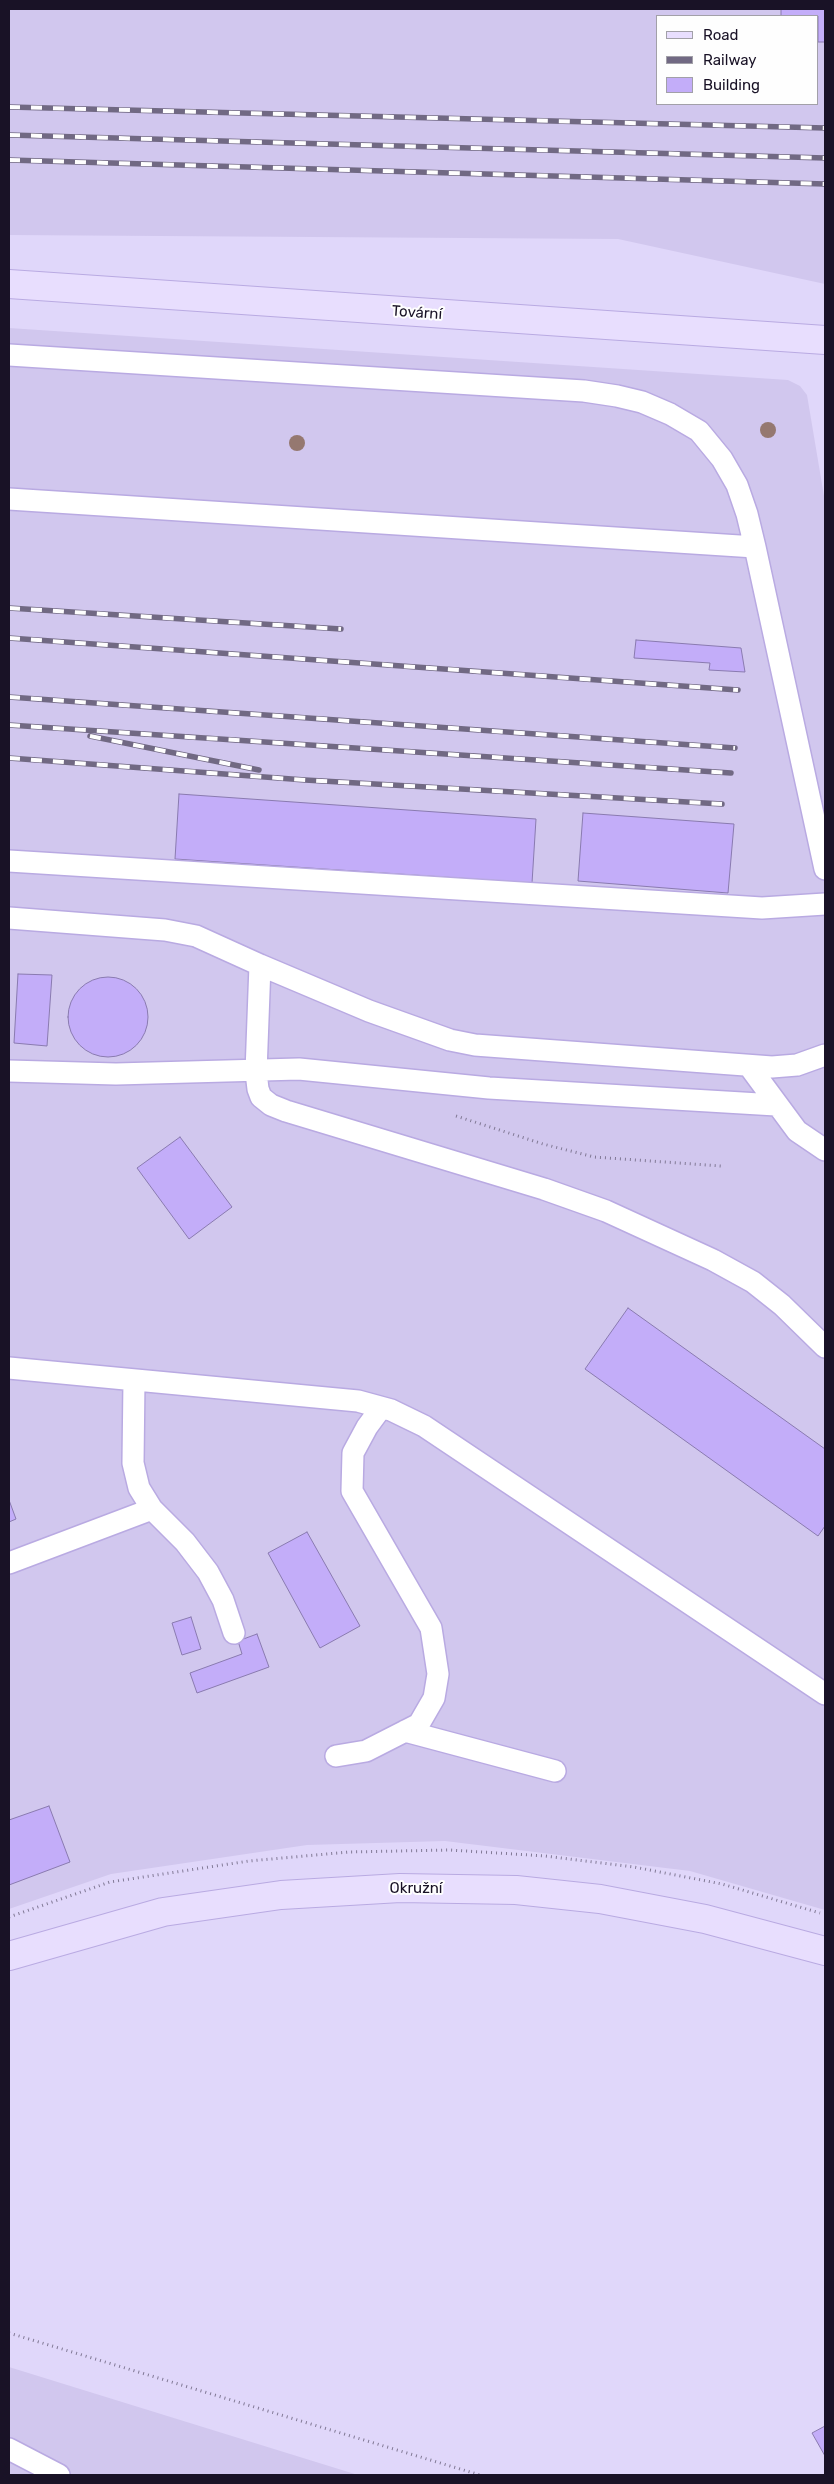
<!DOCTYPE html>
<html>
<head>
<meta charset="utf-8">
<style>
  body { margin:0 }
  #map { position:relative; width:834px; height:2484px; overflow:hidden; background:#e0d7fa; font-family:Rubik,sans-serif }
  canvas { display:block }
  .frame { position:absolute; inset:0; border:10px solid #191226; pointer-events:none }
  .legend { position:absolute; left:656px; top:15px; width:162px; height:90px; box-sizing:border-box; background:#fefefe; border:1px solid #a2a0a8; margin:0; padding:6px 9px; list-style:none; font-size:15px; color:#191226 }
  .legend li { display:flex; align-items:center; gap:10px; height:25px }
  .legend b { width:25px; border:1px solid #a2a0a8 }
</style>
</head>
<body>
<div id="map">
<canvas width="834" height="2484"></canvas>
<div class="frame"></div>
<ul class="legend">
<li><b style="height:6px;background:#e8defe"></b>Road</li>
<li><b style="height:6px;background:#716983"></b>Railway</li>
<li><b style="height:14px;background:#c3adf9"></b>Building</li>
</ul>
</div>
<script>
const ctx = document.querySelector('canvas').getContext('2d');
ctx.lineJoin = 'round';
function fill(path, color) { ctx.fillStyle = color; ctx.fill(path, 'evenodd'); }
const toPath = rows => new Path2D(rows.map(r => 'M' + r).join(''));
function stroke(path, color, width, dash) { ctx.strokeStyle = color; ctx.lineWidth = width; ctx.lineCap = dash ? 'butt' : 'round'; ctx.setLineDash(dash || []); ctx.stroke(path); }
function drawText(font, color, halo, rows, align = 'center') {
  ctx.font = font + ' Rubik,sans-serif'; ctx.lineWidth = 4; ctx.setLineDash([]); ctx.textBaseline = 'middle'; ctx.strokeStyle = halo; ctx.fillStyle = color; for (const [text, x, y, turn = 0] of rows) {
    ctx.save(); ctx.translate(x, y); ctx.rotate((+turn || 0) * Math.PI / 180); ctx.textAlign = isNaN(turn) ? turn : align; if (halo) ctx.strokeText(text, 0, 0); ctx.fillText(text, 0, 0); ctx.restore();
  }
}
fill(toPath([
  [9,9,825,9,825,284,618,239,9,235],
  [658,16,818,16,818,104,658,104],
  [9,328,788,380,800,386,807,395,825,502,825,1910,690,1871,445,1841,307,1845,111,1874,9,1909],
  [9,2367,358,2475,9,2475]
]), '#d1c7ee');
const building = toPath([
  [781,9,825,9,825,42,818,42,818,16,781,16,781,9],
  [636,640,741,648,745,672,709,670,710,663,634,658,636,640],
  [179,794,536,819,532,883,175,859,179,794],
  [583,813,734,824,728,893,578,881,583,813],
  [18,974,52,975,47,1046,14,1043,18,974],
  '68 1017a40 40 0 1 1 80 0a40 40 0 1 1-80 0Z',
  [180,1137,232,1207,189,1239,137,1168,180,1137],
  [628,1308,825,1449,825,1526,818,1536,585,1369,628,1308],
  [9,1500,16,1519,9,1522,9,1500],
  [307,1532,360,1626,320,1648,268,1553,307,1532],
  [191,1617,201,1649,182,1655,172,1623,191,1617],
  [257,1634,269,1667,197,1693,190,1673,242,1654,238,1641,257,1634],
  [49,1806,70,1862,9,1885,9,1820,49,1806],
  [825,2426,825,2456,812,2433,825,2426]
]);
fill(building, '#c3adf9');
stroke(building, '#8a7bb0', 1);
const lane = toPath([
  [9,355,584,391,617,396,642,402,670,414,699,431,722,459,737,485,747,514,755,547,9,499],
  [755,547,825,869],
  [9,861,762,908,825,904],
  [9,918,165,930,196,936,260,965,369,1011,450,1040,475,1045,772,1067,797,1065,825,1055],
  [260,965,256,1072,258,1089,261,1097,271,1105,286,1111,544,1189,606,1211,713,1260,753,1282,782,1305,825,1347],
  [749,1066,797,1131,825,1150],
  [9,1071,116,1074,299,1069,489,1088,776,1105],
  [9,1368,358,1401,391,1410,424,1426,825,1694],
  [134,1380,133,1463,139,1488,152,1509,185,1542,208,1572,223,1600,234,1633],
  [9,1563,152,1509],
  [405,1731,555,1771],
  [336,1756,366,1751,419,1724,434,1698,438,1674,431,1628,352,1491,353,1453,367,1427,381,1408],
  [9,2449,59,2475]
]);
const secondary = toPath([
  [9,284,825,340],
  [9,1956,163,1912,281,1895,400,1888,516,1890,600,1899,705,1919,825,1951]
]);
stroke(lane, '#b9aae2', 24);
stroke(secondary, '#b9aae2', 30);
stroke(toPath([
  [456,1116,543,1144,594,1157,721,1166],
  [9,1917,110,1882,249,1861,349,1852,450,1850,545,1856,634,1867,722,1884,820,1913],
  [9,2333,480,2475]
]), '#817995', 3, [1, 4]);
stroke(lane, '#fff', 21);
stroke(secondary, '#e8defe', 28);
const rail = toPath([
  [9,107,825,128],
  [9,135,825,158],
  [9,160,825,184],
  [9,608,341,629],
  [9,638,738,690],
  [9,697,735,748],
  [9,725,731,773],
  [90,736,259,770],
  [9,758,305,780,722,804]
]);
stroke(rail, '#716983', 5.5);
stroke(rail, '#fefefe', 4, [11]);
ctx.fillStyle = '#957870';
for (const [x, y] of [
  [768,430],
  [297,443]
]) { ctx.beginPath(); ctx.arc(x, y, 8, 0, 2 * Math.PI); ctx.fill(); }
drawText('15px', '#191226', '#fefefe', [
  ["Tovární",417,313,4],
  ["Okružní",416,1889]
]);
</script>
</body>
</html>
